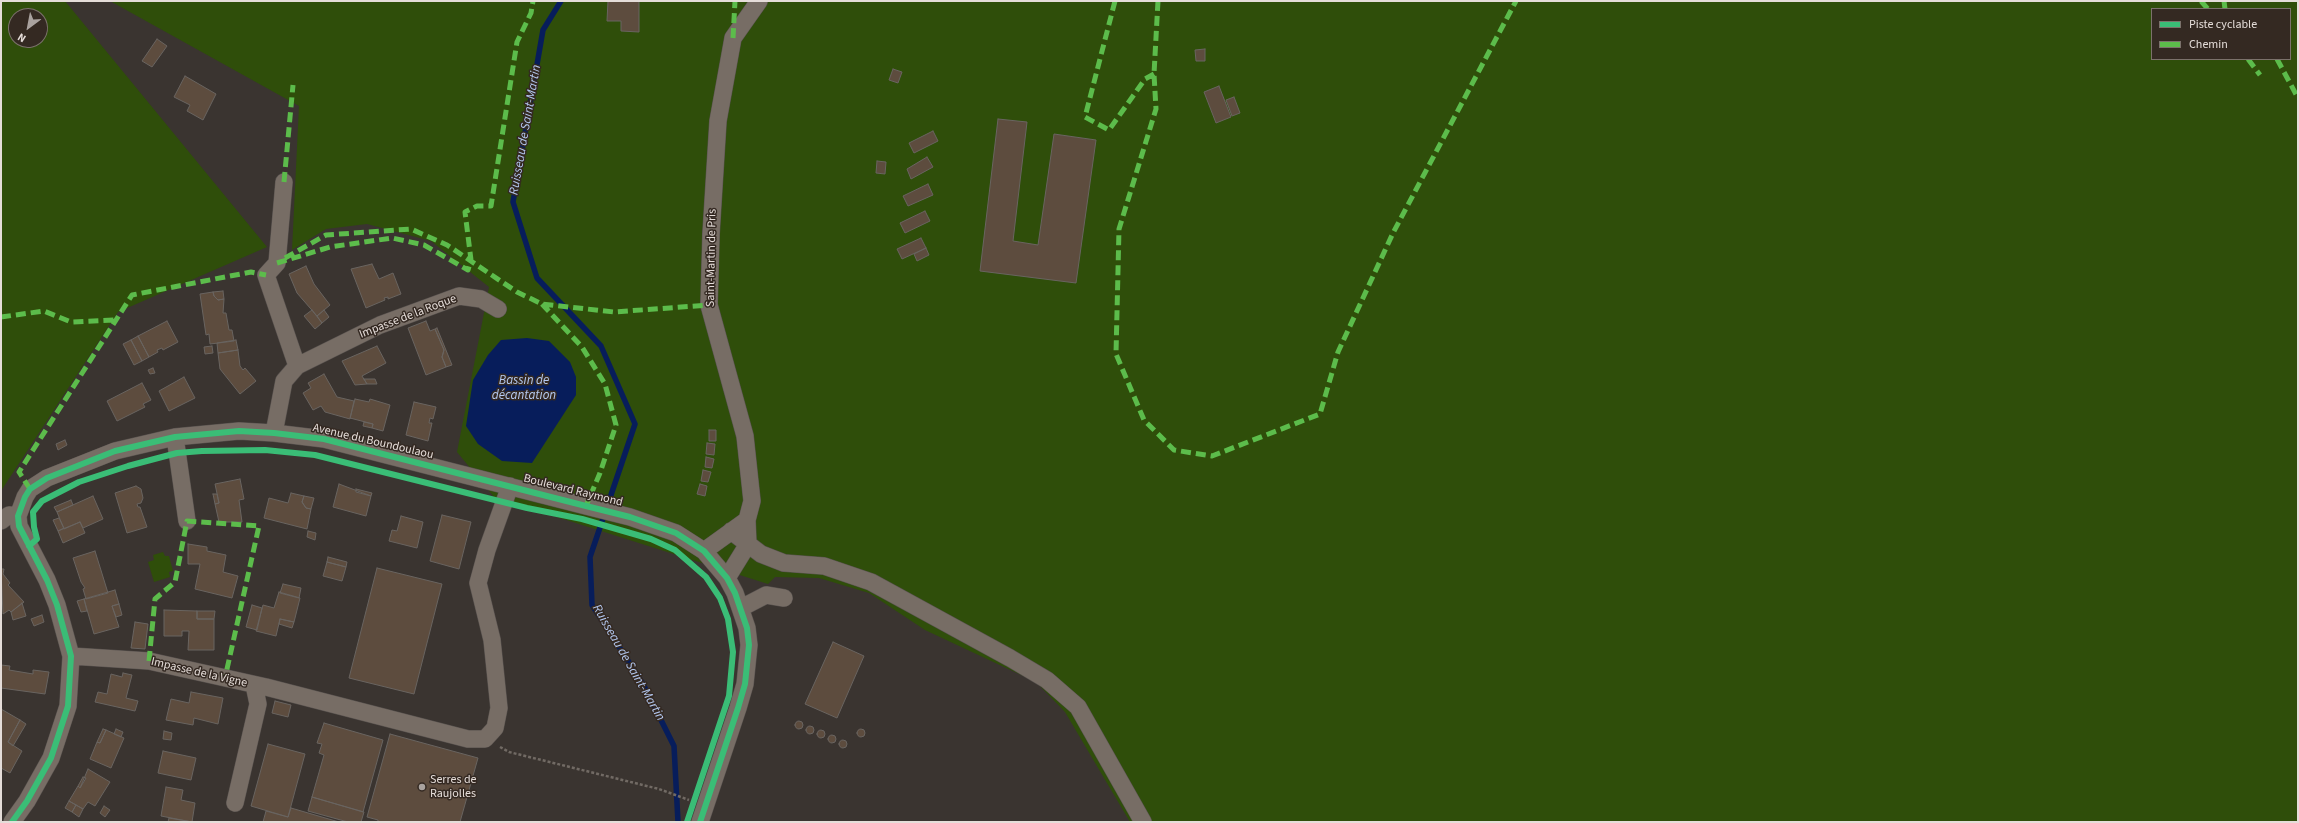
<!DOCTYPE html>
<html>
<head>
<meta charset="utf-8">
<style>
  body { margin:0 }
  #map { position:relative; width:2299px; height:823px; overflow:hidden; background:#3a3430; font-family:"Source Sans 3",sans-serif }
  canvas { display:block }
  .frame { position:absolute; inset:0; border:2px solid #e5ddd9; pointer-events:none }
  .legend { position:absolute; left:2151px; top:8px; width:140px; height:52px; box-sizing:border-box; background:#342922; border:1px solid #7b716b; margin:0; padding:5px 7px; list-style:none; font-size:12px; color:#e5ddd9 }
  .legend li { display:flex; align-items:center; gap:8px; height:20px }
  .legend b { width:20px; border:1px solid #7b716b }
  .north { position:absolute; left:8px; top:8px; width:40px; height:40px; box-sizing:border-box; background:#342922; border:1px solid #7b716b; border-radius:50%; rotate:212deg; font-size:11px; font-weight:700; line-height:16px; text-align:center; color:#e5ddd9 }
  .north::after { content:''; display:block; margin:auto; width:14px; height:18px; background:#a9a29e; clip-path:polygon(50% 0,100% 100%,50% 72%,0 100%) }
</style>
</head>
<body>
<div id="map">
<canvas width="2299" height="823"></canvas>
<div class="frame"></div>
<ul class="legend">
<li><b style="height:5px;background:#3abd76"></b>Piste cyclable</li>
<li><b style="height:5px;background:#5cbc4b"></b>Chemin</li>
</ul>
<div class="north">N</div>
</div>
<script>
const ctx = document.querySelector('canvas').getContext('2d');
ctx.lineJoin = 'round';
function fill(path, color) { ctx.fillStyle = color; ctx.fill(path, 'evenodd'); }
const toPath = rows => new Path2D(rows.map(r => 'M' + r).join(''));
function stroke(path, color, width, dash) { ctx.strokeStyle = color; ctx.lineWidth = width; ctx.lineCap = dash ? 'butt' : 'round'; ctx.setLineDash(dash || []); ctx.stroke(path); }
function drawText(font, color, halo, rows, align = 'center') {
  ctx.font = font + ' "Source Sans 3",sans-serif'; ctx.lineWidth = 3; ctx.setLineDash([]); ctx.textBaseline = 'middle'; ctx.strokeStyle = halo; ctx.fillStyle = color; for (const [text, x, y, turn = 0] of rows) {
    ctx.save(); ctx.translate(x, y); ctx.rotate((+turn || 0) * Math.PI / 180); ctx.textAlign = isNaN(turn) ? turn : align; if (halo) ctx.strokeText(text, 0, 0); ctx.fillText(text, 0, 0); ctx.restore();
  }
}
fill(toPath([
  [1,1,65,1,267,247,118,312,1,491],
  [16,16,40,16,40,40,16,40],
  [110,1,2298,1,2298,822,1130,822,1065,712,1036,682,925,630,869,593,819,578,775,577,768,584,494,497,457,452,489,287,431,241,367,224,326,229,292,250,299,106],
  [2152,9,2290,9,2290,59,2152,59],
  [163,552,165,556,169,556,173,571,169,572,170,577,154,582,148,562,154,560,153,555]
]), '#2f4e0a');
fill(toPath([
  [527,338,549,341,570,362,576,377,576,395,532,463,502,461,478,444,466,426,473,380,488,355,501,340]
]), '#071d5b');
stroke(toPath([
  [561,1,543,30,513,202,537,278,601,346,635,424,590,557,592,605,643,684,674,746,678,822]
]), '#071d5b', 5.5);
const building = toPath([
  [608,1,639,1,639,32,621,31,621,21,607,21,608,1],
  [157,39,167,46,152,67,142,61,157,39],
  [1205,49,1205,61,1196,61,1195,50,1205,49],
  [893,69,902,72,898,83,889,80,893,69],
  [185,76,216,94,203,120,187,111,190,105,174,97,185,76],
  [1219,86,1231,117,1216,123,1204,92,1219,86],
  [1234,97,1240,113,1232,116,1226,100,1234,97],
  [998,119,1027,122,1013,241,1038,245,1054,134,1096,140,1076,283,980,271,998,119],
  [933,131,938,141,914,153,909,143,933,131],
  [927,157,933,167,911,179,907,169,927,157],
  [877,161,886,162,885,174,876,173,877,161],
  [928,184,933,195,908,206,903,196,928,184],
  [925,211,930,221,905,233,900,223,925,211],
  [921,238,926,248,902,259,897,249,921,238],
  [926,248,929,255,917,261,914,254,926,248],
  [372,264,379,279,393,273,401,294,388,299,388,297,384,298,385,300,366,308,351,269,372,264],
  [306,266,314,284,330,305,317,316,297,293,289,274,306,266],
  [223,291,224,299,218,300,214,296,213,292,223,291],
  [213,292,214,296,218,300,224,299,223,313,226,313,229,330,232,330,234,341,210,344,209,334,206,335,200,294,213,292],
  [312,310,322,323,315,329,304,316,312,310],
  [324,310,329,317,322,323,317,316,324,310],
  [167,321,178,342,163,350,162,348,157,350,158,352,149,357,138,336,167,321],
  [426,321,430,331,435,329,444,350,442,357,446,367,426,375,408,328,426,321],
  [437,328,452,365,446,367,442,357,444,350,435,329,437,328],
  [138,336,149,357,142,361,131,340,138,336],
  [131,340,142,361,134,365,123,344,131,340],
  [236,340,238,350,218,353,217,343,236,340],
  [212,346,213,353,205,354,204,347,212,346],
  [377,346,386,363,362,376,367,384,355,385,342,361,377,346],
  [238,350,240,366,243,370,245,368,256,381,240,394,220,369,218,353,238,350],
  [153,368,155,373,150,374,148,370,153,368],
  [324,374,337,397,354,401,350,419,325,412,321,406,313,410,303,393,311,388,308,383,324,374],
  [184,377,195,398,169,411,159,391,184,377],
  [364,379,375,379,377,384,367,384,364,379],
  [142,383,151,400,143,404,145,407,117,421,107,401,142,383],
  [355,399,369,402,370,399,390,405,383,431,372,428,373,424,350,418,355,399],
  [414,402,436,407,433,419,430,418,429,423,432,423,428,441,406,435,414,402],
  [364,422,373,424,372,428,363,426,364,422],
  [709,430,716,430,716,441,709,441,709,430],
  [65,440,67,445,58,450,56,444,65,440],
  [707,443,715,444,714,455,706,454,707,443],
  [706,457,714,459,712,468,705,467,706,457],
  [703,470,711,472,708,482,701,481,703,470],
  [240,479,244,499,239,500,242,522,219,522,215,504,219,503,215,484,240,479],
  [339,484,371,496,366,516,333,507,339,484],
  [700,484,707,486,705,496,697,494,700,484],
  [136,486,141,489,143,498,141,503,137,504,138,507,140,507,147,527,127,533,115,493,136,486],
  [356,489,372,493,371,496,356,492,356,489],
  [291,493,304,496,302,502,306,508,311,509,307,529,264,518,269,498,288,503,291,493],
  [213,494,217,494,219,503,215,504,213,494],
  [93,496,103,519,83,528,80,522,64,529,57,512,93,496],
  [304,496,314,498,311,509,306,508,302,502,304,496],
  [71,500,73,505,57,512,54,507,71,500],
  [442,515,471,522,459,569,430,561,442,515],
  [401,516,423,522,417,548,389,541,392,530,397,531,401,516],
  [59,518,64,528,58,531,53,520,59,518],
  [80,522,85,533,63,543,58,531,80,522],
  [308,531,316,533,315,540,307,537,308,531],
  [188,544,207,547,207,551,226,555,223,572,238,576,232,598,195,589,200,564,188,564,188,544],
  [95,551,108,593,86,599,83,589,85,588,81,582,73,558,95,551],
  [328,557,347,562,346,567,327,562,328,557],
  [327,562,346,567,342,581,323,576,327,562],
  [377,568,442,584,414,694,349,678,377,568],
  [1,569,4,569,3,574,10,583,8,585,24,602,11,612,9,610,3,614,1,569],
  [283,584,301,588,299,598,280,593,283,584],
  [115,590,119,604,112,606,119,627,94,634,84,599,115,590],
  [279,592,300,598,294,622,280,619,276,636,256,631,263,605,274,608,279,592],
  [84,599,87,611,81,612,77,601,84,599],
  [22,603,26,616,13,620,11,612,22,603],
  [119,604,122,615,116,617,112,606,119,604],
  [252,605,262,608,257,630,246,627,252,605],
  [164,610,197,611,197,619,214,619,214,650,188,650,189,631,182,631,182,636,164,636,164,610],
  [197,611,215,611,214,619,197,619,197,611],
  [42,615,44,622,34,626,31,619,42,615],
  [280,619,294,622,292,628,279,624,280,619],
  [135,622,148,624,145,649,131,648,135,622],
  [833,642,864,656,837,718,805,704,833,642],
  [1,665,10,666,9,670,33,674,33,670,49,672,45,694,1,688,1,665],
  [123,673,132,675,126,698,138,701,135,711,95,702,98,692,107,694,111,674,122,677,123,673],
  [191,692,223,698,218,724,194,718,193,725,166,720,171,699,189,703,191,692],
  [275,701,291,705,288,717,272,713,275,701],
  [1,709,20,720,8,742,22,751,10,773,1,768,1,709],
  [20,720,26,724,13,746,8,742,20,720],
  '795 725a4 4 0 1 1 8 0a4 4 0 1 1-8 0Z',
  [324,723,383,740,363,812,312,797,324,755,319,753,322,744,317,743,324,723],
  '806 730a4 4 0 1 1 8 0a4 4 0 1 1-8 0Z',
  '857 733a4 4 0 1 1 8 0a4 4 0 1 1-8 0Z',
  [103,729,106,730,100,743,97,742,103,729],
  [116,729,123,732,121,737,114,734,116,729],
  '817 734a4 4 0 1 1 8 0a4 4 0 1 1-8 0Z',
  [106,730,124,738,111,768,90,759,97,742,100,743,106,730],
  [164,731,172,733,171,740,163,739,164,731],
  [390,734,478,758,460,822,378,822,378,820,367,817,390,734],
  '828 739a4 4 0 1 1 8 0a4 4 0 1 1-8 0Z',
  '839 744a4 4 0 1 1 8 0a4 4 0 1 1-8 0Z',
  [268,744,305,754,288,817,251,806,268,744],
  [163,751,196,758,191,780,158,773,163,751],
  [88,769,110,782,95,806,88,802,83,809,69,801,78,786,80,788,88,769],
  [83,777,86,778,80,788,78,786,83,777],
  [166,787,183,790,181,800,195,803,192,822,161,816,166,787],
  [312,797,364,812,361,822,348,822,308,811,312,797],
  [69,801,76,805,72,812,65,808,69,801],
  [76,805,83,809,79,817,72,812,76,805],
  [104,806,110,810,105,817,100,813,104,806],
  [291,808,339,822,263,822,266,811,288,817,291,808],
  [169,818,192,822,193,822,168,822,169,818]
]);
fill(building, '#5d4c3e');
stroke(building, '#696460', 1);
const minor = toPath([
  [284,182,277,263,266,275,297,366],
  [274,433,284,381,297,366,380,325,459,296,481,299,498,309],
  [175,437,187,521],
  [747,520,752,501,745,436,709,305,711,234,718,121,733,38,759,1],
  [1,521,9,515,18,516],
  [731,531,761,554,784,563,824,566,871,582,1010,658,1047,680,1078,707,1143,822],
  [704,551,747,520,748,544,727,578],
  [741,608,766,595,784,598],
  [71,656,149,661,266,687,468,739,485,739,495,728,499,708,492,640,478,583,487,550,510,486],
  [235,803,258,704,254,685],
  [12,822,27,801,51,758,68,706,71,656,57,605,47,580,19,526,18,516,25,497,30,489,47,478,115,451,175,437,239,431,274,433,324,439,586,506,630,517,676,533,704,551,727,578,735,593,747,628,749,645,745,684,738,708,700,822]
]);
stroke(minor, '#58524f', 18);
stroke(toPath([
  [500,747,509,752,659,789,689,800]
]), '#716a64', 2.5, [3, 2]);
stroke(minor, '#776d65', 17);
stroke(toPath([
  [1115,1,1085,117,1109,130,1145,79,1154,74],
  [1158,1,1154,74,1156,109,1119,229,1116,354,1144,420,1174,450,1212,456,1320,414,1338,352,1393,233,1516,1],
  [2201,1,2208,9],
  [2224,1,2225,9],
  [733,38,735,1],
  [2248,59,2260,75],
  [2277,59,2298,98],
  [284,182,293,85],
  [285,258,326,235,411,229,447,245,517,292,542,304,614,312,709,305],
  [277,263,330,247,392,238,424,245,468,270,471,260,465,212,477,206,491,206,517,42,531,13,533,1],
  [542,304,582,347,605,384,616,425,600,473,586,506],
  [1,317,44,311,71,322,116,320],
  [30,489,19,472,132,295,251,272,266,275],
  [149,661,155,599,175,582,187,521,259,526,225,678]
]), '#5cbc4b', 5, [10, 5]);
stroke(toPath([
  [29,546,37,539,34,527,33,512,42,501,79,482,128,466,177,453,202,451,265,450,315,455,527,508,582,519,651,539,675,550,706,577,720,598,728,619,733,652,729,696,687,822],
  [12,822,27,801,51,758,68,706,71,656,57,605,47,580,19,526,18,516,25,497,30,489,47,478,115,451,175,437,239,431,274,433,324,439,586,506,630,517,676,533,704,551,727,578,735,593,747,628,749,645,745,684,738,708,700,822]
]), '#3abd76', 6);
for (const [x, y, r, color] of [
  [422,787,4,"#a9a29e"]
]) { const dot = new Path2D(); dot.arc(x, y, r, 0, 2 * Math.PI); ctx.fillStyle = color; ctx.fill(dot); stroke(dot, '#342922', 1.5); }
drawText('12px', '#e5ddd9', '#342922', [
  ["Saint-Martin de Pris",712,258,-89],
  ["Impasse de la Roque",408,317,-21],
  ["Avenue du Boundoulaou",373,442,13],
  ["Boulevard Raymond",573,491,14],
  ["Impasse de la Vigne",199,673,13]
]);
drawText('12px', '#e5ddd9', '#342922', [
  ["Serres de",430,780],
  ["Raujolles",430,794]
], 'left');
drawText('italic 13px', '#b4c9f1', '#342922', [
  ["Ruisseau de Saint-Martin",526,130,-80],
  ["Bassin de",524,381],
  ["décantation",524,396],
  ["Ruisseau de Saint-Martin",628,663,60]
]);
</script>
</body>
</html>
